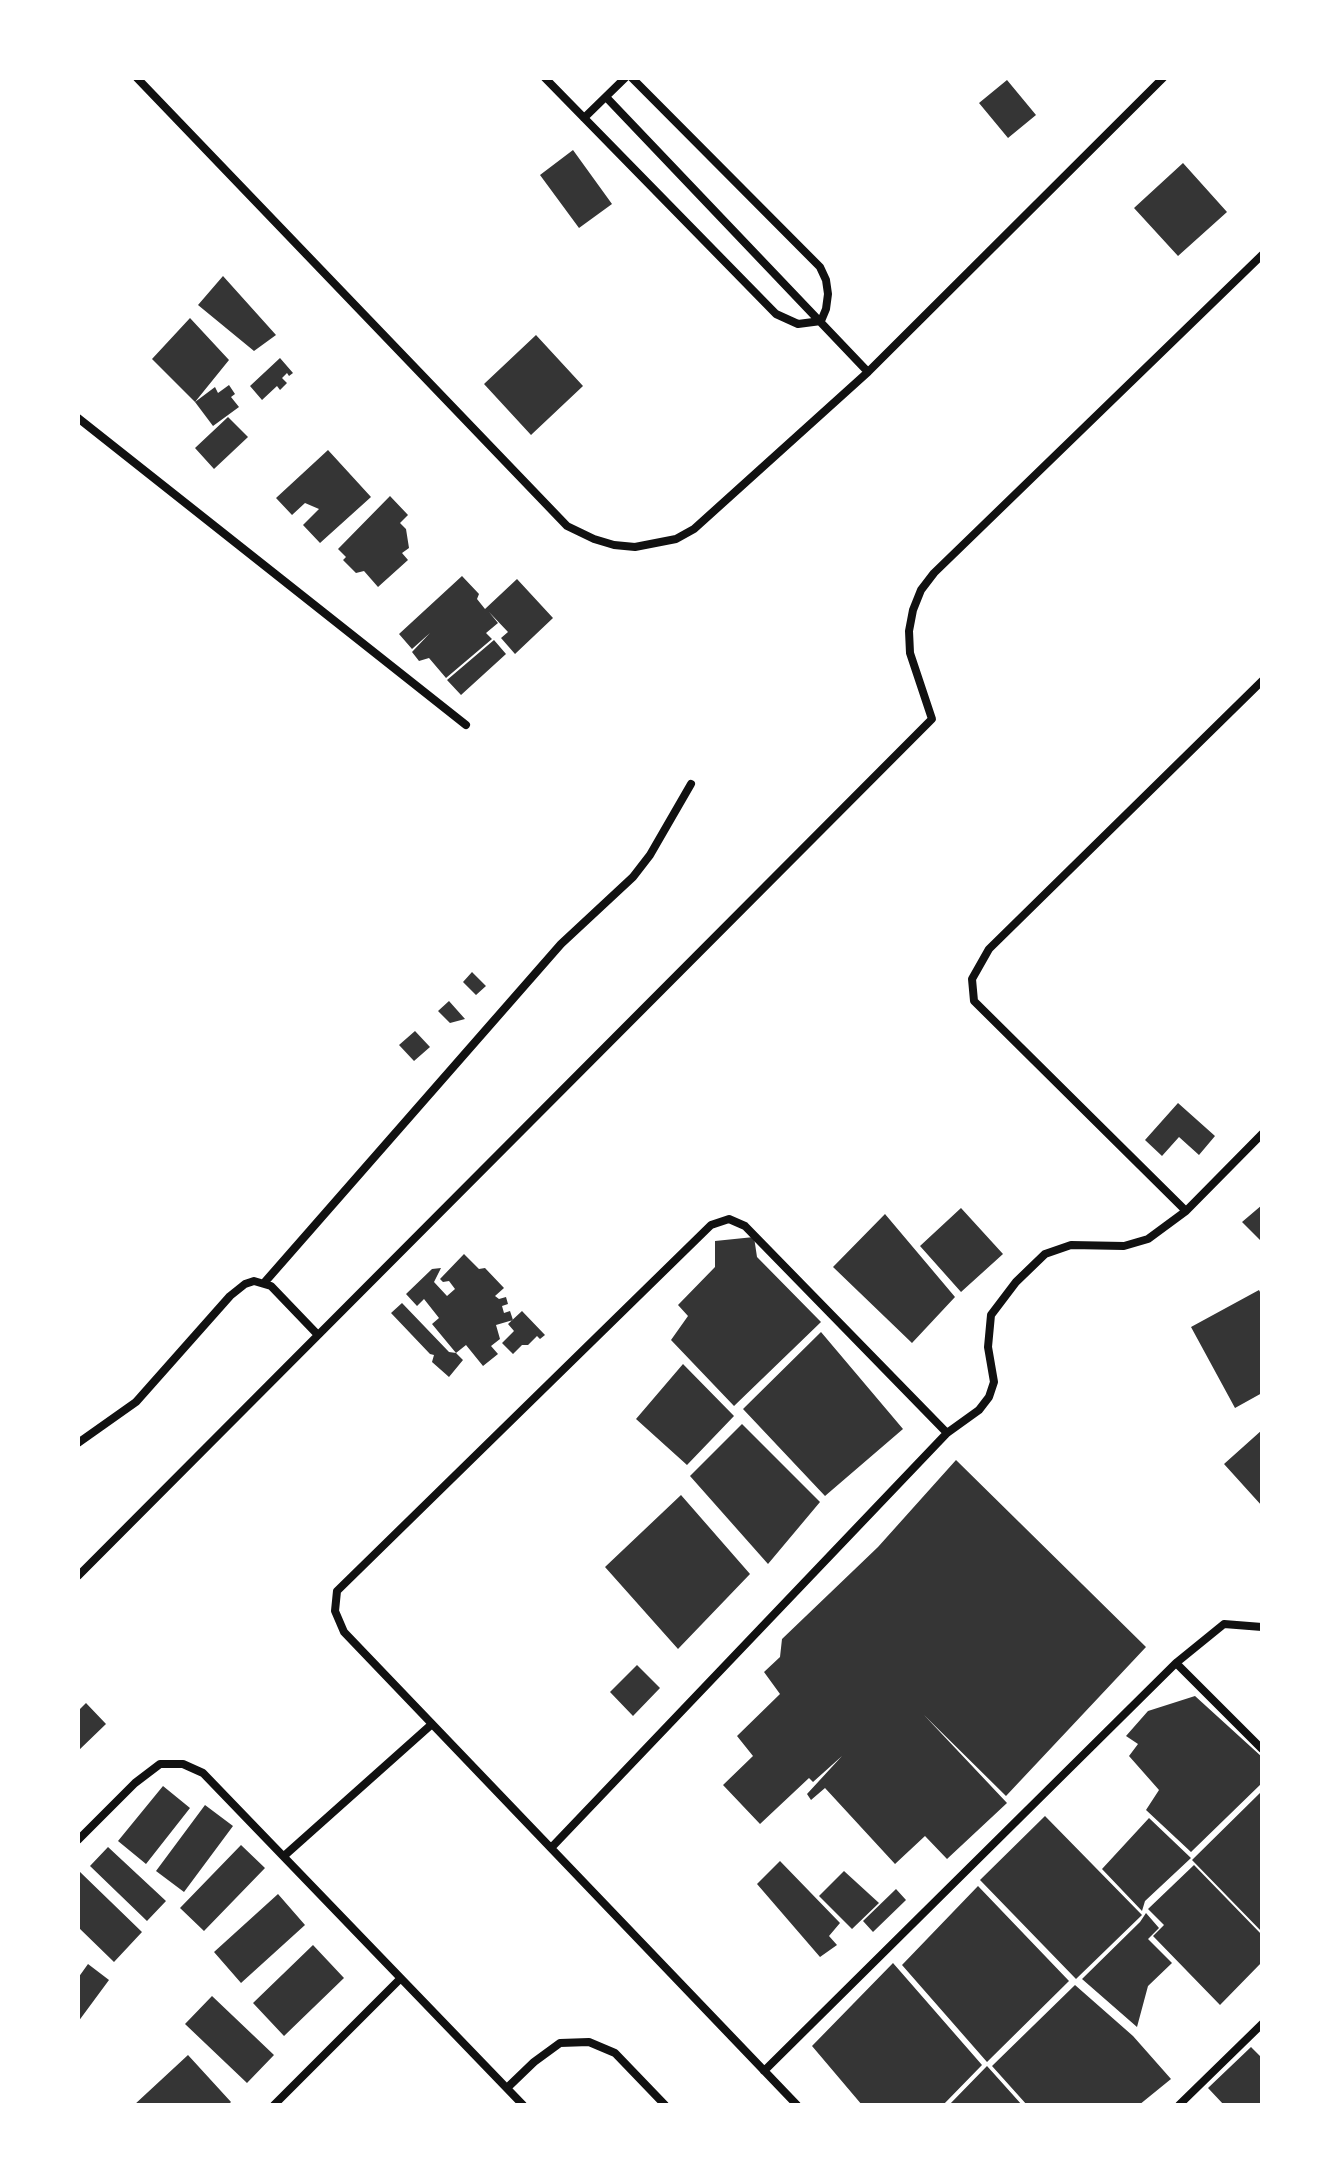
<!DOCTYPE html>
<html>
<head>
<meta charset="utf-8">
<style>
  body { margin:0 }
  #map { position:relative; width:1340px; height:2183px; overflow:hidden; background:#fff; font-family:"PT Sans",sans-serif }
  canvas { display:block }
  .frame { position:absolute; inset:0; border:80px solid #fff; pointer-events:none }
</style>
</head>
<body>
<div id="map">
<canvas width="1340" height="2183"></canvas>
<div class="frame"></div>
</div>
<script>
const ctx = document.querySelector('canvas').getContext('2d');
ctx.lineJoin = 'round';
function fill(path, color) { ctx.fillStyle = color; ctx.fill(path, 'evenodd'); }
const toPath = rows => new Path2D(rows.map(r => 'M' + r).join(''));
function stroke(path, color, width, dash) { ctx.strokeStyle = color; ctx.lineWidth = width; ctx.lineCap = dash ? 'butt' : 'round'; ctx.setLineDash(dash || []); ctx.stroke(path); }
fill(toPath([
  [1007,80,1036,115,1008,138,979,103],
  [573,150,612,204,579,228,540,175],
  [1183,163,1227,212,1178,256,1134,208],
  [223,276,276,335,254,351,198,305],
  [190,318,229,360,195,402,215,387,218,393,229,385,235,394,231,397,239,407,213,426,195,402,152,359],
  [536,335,583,386,531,435,484,384],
  [280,358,293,373,289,376,287,373,282,378,287,383,280,390,277,386,262,400,250,386],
  [228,417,248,437,214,469,195,448],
  [328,450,371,497,320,543,303,525,319,509,305,503,292,515,276,498],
  [390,496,408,515,400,523,406,529,409,548,402,553,408,560,378,587,364,571,356,573,343,560,346,557,338,549],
  [462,576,479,594,477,599,485,609,517,579,553,618,515,654,501,638,508,632,489,612,498,623,486,633,492,639,446,678,429,658,419,661,412,652,430,633,412,649,399,634],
  [494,640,506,654,461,695,447,680],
  [472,972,486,986,476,995,463,982],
  [449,1001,465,1019,450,1023,438,1011],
  [415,1031,430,1047,414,1061,399,1045],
  [1178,1103,1215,1136,1199,1155,1179,1137,1162,1156,1145,1140],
  [1262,1205,1262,1242,1242,1222],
  [961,1208,1003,1254,961,1292,920,1246],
  [885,1214,955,1297,912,1343,833,1267],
  [754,1237,757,1257,821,1322,734,1406,671,1340,688,1316,678,1305,715,1267,715,1241],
  [464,1254,479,1269,485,1268,504,1288,495,1296,499,1299,506,1297,508,1304,502,1306,504,1313,510,1311,513,1320,496,1325,500,1339,491,1346,498,1354,483,1366,466,1345,456,1353,432,1324,439,1318,424,1299,417,1306,406,1294,432,1269,441,1268,434,1282,447,1296,455,1289,449,1281,443,1282,440,1279],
  [1259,1290,1262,1296,1262,1393,1235,1408,1191,1327],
  [402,1303,449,1352,456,1353,463,1360,449,1377,432,1362,434,1355,430,1354,391,1313],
  [522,1311,545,1335,540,1339,537,1336,528,1345,522,1345,513,1354,502,1343,514,1331,508,1324],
  [821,1332,903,1429,825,1496,743,1409],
  [683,1364,734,1416,687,1465,636,1419],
  [742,1424,820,1502,768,1564,690,1476],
  [1262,1430,1262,1506,1224,1464],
  [956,1460,1146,1647,1006,1796,924,1715,1007,1803,947,1859,925,1836,895,1864,825,1788,811,1800,807,1794,842,1756,813,1782,809,1778,760,1824,723,1785,753,1756,737,1736,780,1694,764,1672,780,1657,782,1639,878,1547],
  [681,1495,750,1574,678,1649,605,1567],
  [637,1665,660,1688,633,1716,610,1692],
  [1195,1696,1262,1757,1262,1783,1191,1852,1146,1810,1159,1790,1129,1756,1138,1744,1126,1736,1148,1711],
  [86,1703,106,1724,78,1751,78,1711],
  [163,1786,190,1808,146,1864,118,1841],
  [1262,1791,1262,1932,1192,1860],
  [205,1805,233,1826,184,1892,156,1871],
  [1045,1816,1142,1915,1076,1979,980,1880],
  [1149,1818,1191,1858,1145,1901,1142,1911,1102,1869],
  [241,1845,265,1868,204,1931,180,1908],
  [108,1847,166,1901,147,1921,90,1866],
  [780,1861,840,1923,829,1936,837,1945,820,1957,757,1884],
  [1194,1865,1262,1935,1262,1962,1220,2005,1153,1936,1164,1925,1148,1909],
  [79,1871,142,1932,114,1962,78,1927],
  [844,1871,879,1903,852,1929,819,1896],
  [978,1886,1069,1981,987,2062,902,1965],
  [896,1889,906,1900,873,1932,863,1921],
  [278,1894,305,1925,241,1983,214,1952],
  [1146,1913,1159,1928,1148,1939,1172,1963,1148,1986,1137,2027,1082,1979,1140,1922],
  [313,1945,344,1978,284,2036,253,2003],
  [893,1963,982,2065,943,2105,862,2105,812,2046],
  [88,1964,109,1980,78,2022,78,1978],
  [1075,1985,1133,2036,1171,2079,1139,2105,1027,2105,992,2066],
  [212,1996,274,2055,247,2083,185,2024],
  [1251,2047,1262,2058,1262,2105,1224,2105,1208,2088],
  [188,2055,231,2102,228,2105,134,2105],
  [987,2066,1022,2105,949,2105]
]), '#353535');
stroke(toPath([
  [137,78,567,526,594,539,614,545,635,547,676,539,694,529,868,372,1163,78],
  [545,78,776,314,798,324,821,321,826,309,828,294,826,280,820,267,632,78],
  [606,97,868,372],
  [584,118,625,78],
  [78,418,466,725],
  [1186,1211,974,1001,972,979,989,949,1262,681],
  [264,1283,561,944,633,877,650,855,691,784],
  [78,1443,136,1402,230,1296,245,1284,254,1281,271,1286,318,1335],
  [78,1576,932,719,910,653,909,631,913,610,921,590,934,573,1262,255],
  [1176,1663,1262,1749],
  [78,1840,135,1783,160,1764,183,1764,203,1773,523,2105],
  [551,1848,947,1433,979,1410,989,1397,994,1382,988,1347,991,1315,1016,1282,1045,1254,1071,1245,1124,1246,1148,1239,1186,1211,1262,1134],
  [284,1856,432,1724],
  [764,2071,1176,1663,1224,1624,1262,1627],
  [507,2088,534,2062,560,2043,589,2042,615,2053,665,2105],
  [274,2105,400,1979],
  [797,2105,344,1632,335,1611,337,1591,711,1225,729,1219,745,1226,947,1433],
  [1179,2105,1262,2024]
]), '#111', 8);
</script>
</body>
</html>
